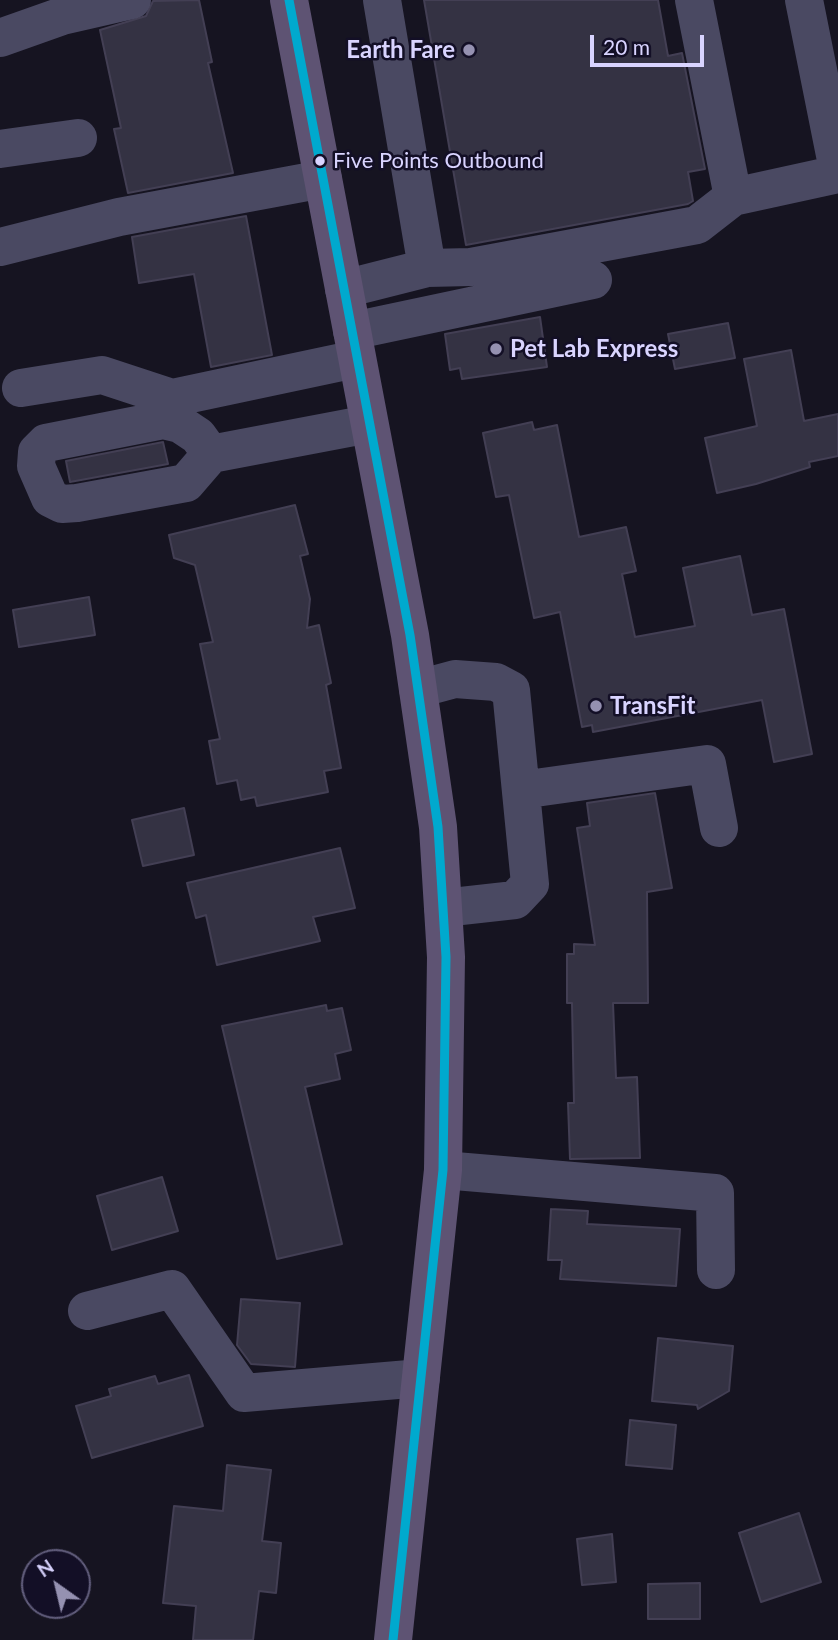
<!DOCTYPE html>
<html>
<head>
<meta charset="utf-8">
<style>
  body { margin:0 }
  #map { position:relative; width:838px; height:1640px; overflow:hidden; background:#161421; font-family:Lato,sans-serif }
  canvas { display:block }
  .north { position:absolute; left:21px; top:1549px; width:70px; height:70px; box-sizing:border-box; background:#130f26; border:2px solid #625e7d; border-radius:50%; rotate:326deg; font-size:19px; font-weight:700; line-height:28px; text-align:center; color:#d9d4ff }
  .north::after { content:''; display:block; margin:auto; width:24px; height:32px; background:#9591b1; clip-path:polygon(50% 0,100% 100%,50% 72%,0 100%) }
  .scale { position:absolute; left:590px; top:35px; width:114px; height:32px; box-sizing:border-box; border:4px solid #d9d4ff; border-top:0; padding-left:9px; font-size:21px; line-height:24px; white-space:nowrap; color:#d9d4ff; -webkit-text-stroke:5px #130f26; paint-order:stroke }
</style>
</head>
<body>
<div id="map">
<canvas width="838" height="1640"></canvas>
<div class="north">N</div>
<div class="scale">20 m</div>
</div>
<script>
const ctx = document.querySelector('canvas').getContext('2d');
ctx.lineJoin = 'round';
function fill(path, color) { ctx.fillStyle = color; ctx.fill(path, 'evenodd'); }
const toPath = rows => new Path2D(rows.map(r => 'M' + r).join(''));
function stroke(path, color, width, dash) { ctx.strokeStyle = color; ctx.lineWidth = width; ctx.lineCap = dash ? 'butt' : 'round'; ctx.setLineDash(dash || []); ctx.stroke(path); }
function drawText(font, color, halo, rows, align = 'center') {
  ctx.font = font + ' Lato,sans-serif'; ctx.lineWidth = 5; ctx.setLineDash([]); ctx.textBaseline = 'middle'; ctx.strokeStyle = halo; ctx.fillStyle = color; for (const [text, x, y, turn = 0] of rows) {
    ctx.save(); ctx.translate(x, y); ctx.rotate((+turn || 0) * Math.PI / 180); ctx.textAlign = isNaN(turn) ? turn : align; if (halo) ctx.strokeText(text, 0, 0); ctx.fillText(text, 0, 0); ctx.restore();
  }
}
const building = toPath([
  [199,0,212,62,208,63,233,173,128,193,114,129,121,128,100,30,146,16,153,1,199,0],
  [424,0,658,0,668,56,682,53,705,169,688,172,693,201,688,204,466,245,424,0],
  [246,216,272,355,211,367,194,274,139,283,132,237,246,216],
  [540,317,547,367,462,379,460,368,450,370,445,334,540,317],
  [728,323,735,358,675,369,668,334,728,323],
  [791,350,804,421,838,414,838,456,809,462,810,467,756,484,717,493,705,438,757,426,744,359,791,350],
  [532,422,534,430,557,425,579,537,626,527,636,571,622,574,635,637,695,626,683,568,740,556,752,615,784,609,812,754,774,762,762,700,593,732,592,725,582,727,560,612,534,618,509,495,496,497,483,433,532,422],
  [163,442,168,464,70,482,66,461,163,442],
  [295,505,308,554,300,556,310,599,307,628,319,625,331,683,326,685,341,768,324,771,328,792,257,806,255,797,241,800,237,780,217,784,209,741,220,739,200,644,213,642,195,565,174,558,169,535,295,505],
  [89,597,95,635,19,647,13,610,89,597],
  [655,793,672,888,647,892,648,1003,613,1003,616,1078,637,1077,640,1158,570,1159,568,1103,574,1103,572,1003,567,1003,567,954,574,954,574,944,595,945,577,828,590,826,587,803,655,793],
  [184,808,194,855,143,866,132,820,184,808],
  [340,848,355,908,313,917,320,941,217,965,206,915,196,918,187,883,340,848],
  [326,1005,327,1011,342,1008,351,1050,335,1054,340,1079,305,1087,342,1244,277,1259,222,1026,326,1005],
  [162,1177,178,1231,112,1250,97,1196,162,1177],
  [551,1209,588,1211,587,1224,680,1229,676,1286,560,1279,562,1260,548,1260,551,1209],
  [241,1299,300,1303,295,1367,251,1364,237,1345,241,1299],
  [658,1338,733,1346,729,1391,698,1409,697,1405,652,1401,658,1338],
  [189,1375,203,1426,92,1458,76,1406,111,1396,109,1389,155,1376,158,1384,189,1375],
  [630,1420,676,1425,672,1469,626,1465,630,1420],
  [227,1465,271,1470,262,1541,281,1543,276,1593,259,1591,253,1640,193,1640,196,1606,163,1603,174,1506,223,1511,227,1465],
  [799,1513,821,1582,761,1602,739,1533,799,1513],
  [612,1534,616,1582,582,1585,577,1539,612,1534],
  [700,1583,700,1619,648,1619,648,1584,700,1583]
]);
fill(building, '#343243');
stroke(building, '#433f54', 2);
stroke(toPath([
  [694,0,733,197,838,174],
  [804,0,838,170],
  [0,38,62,16,132,0],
  [0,149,78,138],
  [0,247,119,217,323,179],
  [427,268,471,267,697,225,733,197],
  [344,289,427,268,382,0],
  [352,331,593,280],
  [21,388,102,375,172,398,356,359],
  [211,454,198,436,180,424,163,420,46,443,37,452,36,466,50,498,62,504,77,503,186,483,211,454,369,424],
  [418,689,455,679,496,682,511,690,530,884,515,900,443,908],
  [521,790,707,764,719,828],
  [443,1170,715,1193,716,1270],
  [87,1311,172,1289,244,1393,421,1378]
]), '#4a4962', 38);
stroke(toPath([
  [289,0,410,635,438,827,446,957,443,1170,393,1640]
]), '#5e5373', 38);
stroke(toPath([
  [289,0,410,635,438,827,446,957,443,1170,393,1640]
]), '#00a9ce', 9);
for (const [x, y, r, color] of [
  [469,50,7,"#9591b1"],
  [320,161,6,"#d9d4ff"],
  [496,349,7,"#9591b1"],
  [596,706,7,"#9591b1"]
]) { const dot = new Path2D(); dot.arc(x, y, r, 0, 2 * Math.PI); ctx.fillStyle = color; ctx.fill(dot); stroke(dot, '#130f26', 2.5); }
drawText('22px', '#d9d4ff', '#130f26', [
  ["Five Points Outbound",333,161]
], 'left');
drawText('bold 24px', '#d9d4ff', '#130f26', [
  ["Earth Fare",455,50,"right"],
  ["Pet Lab Express",510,349],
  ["TransFit",610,706]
], 'left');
</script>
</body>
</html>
